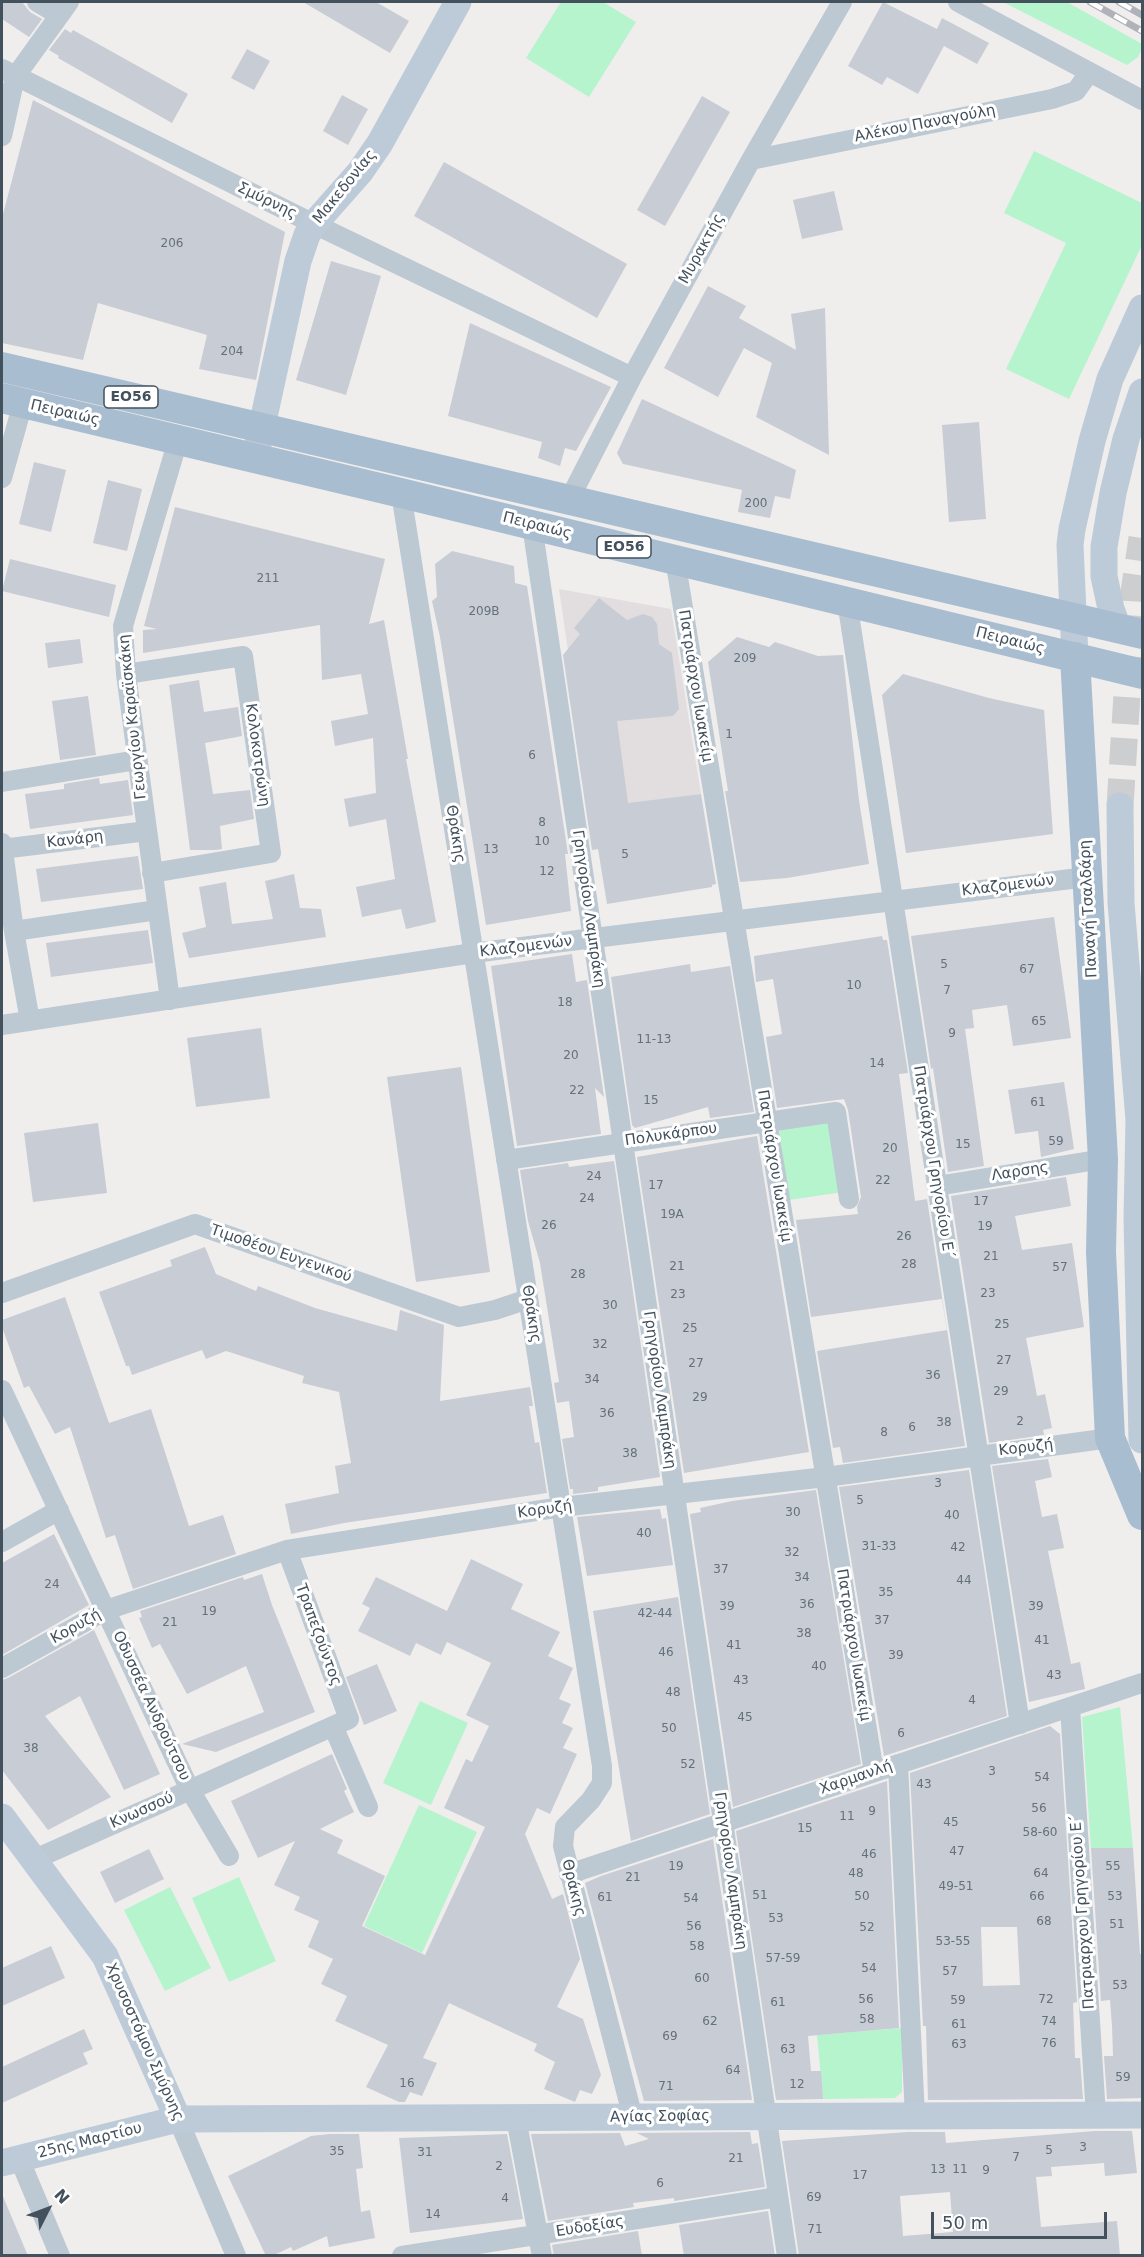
<!DOCTYPE html>
<html>
<head>
<meta charset="utf-8">
<style>
  body { margin:0 }
  #map { position:relative; width:1144px; height:2257px; overflow:hidden; background:#f0eded; font-family:"DejaVu Sans",sans-serif }
  canvas { display:block }
  .frame { position:absolute; inset:0; border:3px solid #43515d; pointer-events:none }
  .north { position:absolute; left:18px; top:2179px; width:60px; height:60px; -webkit-text-stroke:4px #fff; paint-order:stroke; rotate:48deg; font-size:16px; font-weight:700; line-height:24px; text-align:center; color:#43515d }
  .north::after { content:''; display:block; margin:auto; width:21px; height:27px; background:#43515d; clip-path:polygon(50% 0,100% 100%,50% 72%,0 100%) }
  .scale { position:absolute; left:931px; top:2212px; width:176px; height:27px; box-sizing:border-box; border:3px solid #43515d; border-top:0; padding-left:8px; font-size:18px; line-height:21px; white-space:nowrap; color:#43515d; -webkit-text-stroke:4px #fff; paint-order:stroke }
</style>
</head>
<body>
<div id="map">
<canvas width="1144" height="2257"></canvas>
<div class="frame"></div>
<div class="north">N</div>
<div class="scale">50 m</div>
</div>
<script>
const ctx = document.querySelector('canvas').getContext('2d');
ctx.lineJoin = 'round';
function fill(path, color) { ctx.fillStyle = color; ctx.fill(path, 'evenodd'); }
const toPath = rows => new Path2D(rows.map(r => 'M' + r).join(''));
function stroke(path, color, width, dash) { ctx.strokeStyle = color; ctx.lineWidth = width; ctx.lineCap = dash ? 'butt' : 'round'; ctx.setLineDash(dash || []); ctx.stroke(path); }
function drawText(font, color, halo, rows, align = 'center') {
  ctx.font = font + ' "DejaVu Sans",sans-serif'; ctx.lineWidth = 6; ctx.setLineDash([]); ctx.textBaseline = 'middle'; ctx.strokeStyle = halo; ctx.fillStyle = color; for (const [text, x, y, turn = 0] of rows) {
    ctx.save(); ctx.translate(x, y); ctx.rotate((+turn || 0) * Math.PI / 180); ctx.textAlign = isNaN(turn) ? turn : align; if (halo) ctx.strokeText(text, 0, 0); ctx.fillText(text, 0, 0); ctx.restore();
  }
}
fill(toPath([
  [559,589,671,609,701,794,591,809]
]), '#e2dedf');
fill(toPath([
  [561,2,603,2,636,22,589,97,526,58],
  [1003,2,1067,2,1142,44,1142,48,1138,57,1127,65],
  [1034,151,1142,203,1142,245,1069,399,1006,369,1066,243,1004,213],
  [833,1120,843,1192,789,1200,779,1128],
  [420,1701,468,1723,431,1805,383,1783],
  [1120,1707,1133,1848,1091,1848,1082,1717],
  [419,1805,477,1832,422,1953,364,1926],
  [239,1877,276,1961,229,1982,192,1898],
  [170,1887,211,1968,165,1991,124,1910],
  [902,2028,902,2092,895,2098,823,2099,817,2035]
]), '#b5f4cd');
fill(toPath([
  [2,2,22,2,30,12,42,19,29,37,2,19],
  [303,2,376,2,409,21,390,53],
  [883,2,937,29,942,18,989,43,977,64,944,46,918,94,887,77,882,85,848,66],
  [65,29,71,33,73,30,188,94,172,123,58,58,59,56,49,50],
  [247,49,270,61,254,90,231,78],
  [342,95,368,109,348,145,323,131],
  [702,96,730,112,665,226,637,210],
  [33,100,285,232,256,380,199,369,207,335,98,303,83,360,2,343,2,218],
  [444,162,627,264,597,318,414,216],
  [834,191,843,230,802,239,793,200],
  [331,261,381,276,346,395,296,380],
  [708,286,746,306,739,318,796,350,791,314,825,308,829,455,756,417,772,363,744,348,718,397,664,368],
  [470,323,611,387,576,451,565,448,560,466,538,458,542,442,448,416],
  [642,399,796,470,790,499,775,496,770,518,738,512,742,490,623,464,617,453],
  [979,422,986,519,949,522,942,425],
  [34,462,66,470,51,532,19,524],
  [108,480,142,489,127,551,93,543],
  [175,507,385,559,369,624,384,620,408,759,406,759,436,922,406,929,401,909,362,917,356,887,395,879,386,819,349,827,344,799,376,793,373,738,335,746,331,721,368,714,361,674,322,680,320,625,143,653,143,630,157,629,144,626],
  [452,551,514,566,515,583,527,586,568,854,565,854,571,911,486,925,440,637,432,601,437,597,435,564],
  [10,559,116,585,109,617,2,591],
  [599,598,627,620,643,614,652,617,657,624,659,644,672,653,679,709,673,716,617,721,628,803,701,794,716,884,712,885,712,887,607,904,598,849,592,850,563,655,580,634,574,628],
  [737,637,769,647,775,642,818,656,843,655,859,800,869,864,787,878,740,882,725,791,728,791,708,662],
  [80,639,83,663,48,668,45,643],
  [903,674,989,698,1044,710,1053,834,906,853,882,695],
  [199,680,204,712,238,707,242,736,205,743,213,794,250,790,254,819,220,826,222,849,216,850,190,850,169,685],
  [88,696,96,755,60,760,52,701],
  [99,778,100,784,128,780,133,815,30,829,25,794,64,789,64,784],
  [138,856,143,889,41,902,36,869],
  [294,874,300,908,321,909,326,937,189,958,182,933,206,927,199,887,226,882,232,924,273,919,265,881],
  [1054,917,1071,1038,1013,1046,1007,1005,972,1010,974,1028,965,1029,984,1166,948,1172,933,1068,931,1069,911,936],
  [148,930,153,963,51,977,46,943],
  [882,936,883,940,887,940,908,1073,899,1074,915,1201,927,1199,965,1446,843,1463,840,1447,833,1448,817,1351,947,1330,942,1299,811,1317,796,1220,858,1214,857,1207,861,1197,848,1110,844,1099,777,1108,766,1037,782,1034,773,979,756,982,754,956],
  [572,954,576,982,587,980,604,1097,595,1088,601,1134,517,1146,491,966],
  [690,964,691,972,730,966,754,1112,710,1118,708,1107,635,1128,632,1125,611,977],
  [261,1028,270,1098,196,1107,187,1038],
  [461,1067,490,1272,416,1282,387,1077],
  [1064,1082,1074,1149,1041,1157,1038,1131,1015,1134,1008,1090],
  [98,1123,107,1193,33,1202,24,1133],
  [757,1136,809,1452,684,1473,637,1157],
  [614,1161,660,1477,598,1487,598,1491,573,1494,573,1489,570,1489,562,1439,574,1437,569,1401,557,1403,554,1383,559,1382,551,1332,540,1263,528,1221,520,1170,568,1163,569,1167],
  [1066,1177,1071,1206,1015,1216,1022,1250,1072,1243,1084,1327,1026,1338,1037,1396,1045,1394,1052,1428,1043,1430,1044,1435,989,1443,951,1196],
  [205,1247,216,1274,256,1291,258,1286,315,1308,397,1331,400,1310,444,1325,440,1401,530,1387,533,1406,529,1406,535,1443,539,1442,547,1493,344,1523,291,1534,285,1504,339,1493,335,1466,351,1463,339,1392,302,1383,304,1376,226,1351,206,1359,202,1350,132,1375,129,1366,126,1366,99,1292,172,1266,170,1260],
  [65,1297,109,1423,151,1409,189,1526,223,1515,236,1554,133,1589,115,1535,106,1538,70,1427,55,1434,29,1386,24,1388,2,1327,2,1320],
  [1048,1459,1052,1477,1035,1481,1042,1517,1057,1514,1064,1548,1048,1551,1071,1664,1080,1662,1085,1689,1029,1702,992,1466],
  [969,1470,1007,1716,884,1756,839,1487],
  [816,1490,861,1764,733,1807,690,1514,701,1512,700,1508,732,1501],
  [660,1509,662,1519,666,1518,673,1565,587,1576,577,1517],
  [54,1534,89,1605,2,1655,2,1563],
  [471,1559,523,1584,511,1609,560,1632,548,1656,573,1668,559,1699,571,1704,562,1723,573,1728,563,1748,577,1754,550,1814,537,1808,525,1834,552,1899,563,1894,580,1959,557,2007,583,2019,601,2075,592,2094,580,2090,575,2102,544,2089,555,2062,534,2051,537,2044,449,2003,423,2058,437,2063,422,2096,410,2092,405,2102,399,2102,366,2087,388,2045,335,2021,347,1996,321,1984,333,1959,308,1947,319,1921,294,1910,300,1897,274,1885,295,1841,258,1858,231,1801,332,1754,347,1789,344,1791,354,1812,320,1829,343,1840,337,1853,385,1876,362,1926,425,1955,485,1827,444,1808,466,1759,472,1762,489,1726,466,1715,491,1663,447,1642,441,1655,416,1643,410,1656,358,1631,370,1608,362,1604,376,1577,447,1611],
  [262,1574,272,1605,315,1712,216,1752,182,1744,264,1712,246,1666,187,1694,160,1644,152,1648,139,1618,142,1617,140,1611,243,1577,244,1580],
  [678,1597,710,1814,631,1841,593,1611],
  [94,1630,160,1774,124,1790,80,1696,45,1716,111,1797,48,1830,2,1770,2,1680,8,1678],
  [377,1664,397,1711,364,1725,346,1677],
  [1050,1726,1060,1734,1077,2002,1073,2003,1075,2058,1080,2058,1083,2099,928,2100,926,2026,923,2026,910,1773],
  [981,1927,1017,1927,1020,1985,983,1986],
  [887,1781,899,2028,808,2036,811,2071,821,2071,823,2099,776,2100,736,1831],
  [713,1839,752,2100,644,2101,585,1883,601,1876],
  [1091,1848,1133,1848,1140,1954,1143,1954,1143,2098,1107,2099,1104,2056,1113,2056,1112,2026,1110,2000,1101,2001],
  [149,1849,164,1879,115,1903,100,1872],
  [51,1946,65,1978,2,2006,2,1968],
  [84,2029,93,2049,83,2053,88,2064,2,2103,2,2067],
  [1095,2131,1132,2131,1137,2173,1105,2176,1104,2163,1051,2167,1052,2176,1036,2177,1041,2227,1117,2221,1120,2256,799,2256,782,2141,908,2132,945,2132,946,2143],
  [950,2192,953,2232,903,2236,900,2196],
  [750,2132,752,2144,758,2143,765,2187,674,2201,674,2198,633,2203,634,2207,548,2221,531,2134,620,2133,625,2146,649,2139,637,2133],
  [330,2134,359,2134,363,2168,356,2169,361,2212,370,2210,375,2238,329,2247,327,2236,293,2251,291,2247,272,2256,266,2256,228,2176,311,2136],
  [507,2134,523,2219,410,2233,399,2138],
  [2,2194,28,2256,2,2256],
  [768,2211,775,2256,684,2256,679,2225],
  [638,2231,642,2256,554,2256,552,2245]
]), '#c8ccd4');
stroke(toPath([
  [1120,806,1133,599,1142,538]
]), '#cdced0', 27, [27, 14]);
stroke(toPath([
  [37,2,59,15],
  [958,2,1142,100],
  [2,69,314,224,632,377],
  [2,136,15,77,69,2],
  [751,160,1052,99,1076,91,1089,73],
  [2,478,23,403],
  [401,493,602,1766,602,1783,591,1800,565,1827,563,1846,633,2118],
  [569,500,632,377,751,160,842,2],
  [532,525,787,2256],
  [675,559,874,1772],
  [847,601,1020,1724],
  [126,674,243,656,271,853,152,873],
  [2,782,137,760],
  [2,843,14,931,30,1021],
  [2,849,147,831],
  [14,931,157,910],
  [170,1000,126,674,123,626,178,440],
  [2,1025,473,953,1087,877],
  [506,1160,836,1112,849,1199],
  [937,1186,1103,1159],
  [2,1293,195,1224,459,1317,495,1310,528,1299],
  [2,1390,190,1790,229,1856],
  [2,1542,59,1510],
  [2,1668,106,1610,287,1550,561,1507,826,1477,1110,1438],
  [1070,1707,1096,2116],
  [333,1726,368,1807],
  [898,1764,915,2117],
  [33,1860,349,1719,287,1550],
  [569,1874,1142,1683],
  [516,2118,542,2256],
  [178,2119,236,2256],
  [19,2158,60,2256],
  [402,2256,778,2197]
]), '#bcc8d2', 20);
stroke(toPath([
  [255,458,298,261,307,235,314,224,360,172,380,143,458,2],
  [1118,628,1111,609,1104,576,1104,547,1113,493,1126,439,1142,392],
  [1075,657,1070,545,1072,529,1092,441,1110,379,1142,308],
  [1120,806,1121,903,1139,1120,1137,1218,1142,1440],
  [2,1817,105,1956,178,2119],
  [2,2163,178,2119,1142,2115]
]), '#bdcbd9', 27);
stroke(toPath([
  [2,367,1142,634],
  [2,398,401,493,1142,674],
  [1075,657,1103,1159,1101,1252,1110,1438,1142,1515]
]), '#a9bdd0', 30);
const rail = toPath([
  [1090,2,1142,31],
  [1119,2,1142,15]
]);
stroke(rail, '#afb2b9', 7);
stroke(rail, '#fff', 4.5, [14]);
drawText('12px', '#64707b', null, [
  ["206",172,244],
  ["204",232,352],
  ["200",756,504],
  ["211",268,579],
  ["209Β",484,612],
  ["209",745,659],
  ["1",729,735],
  ["6",532,756],
  ["8",542,823],
  ["10",542,842],
  ["13",491,850],
  ["5",625,855],
  ["12",547,872],
  ["5",944,965],
  ["67",1027,970],
  ["10",854,986],
  ["7",947,991],
  ["18",565,1003],
  ["65",1039,1022],
  ["9",952,1034],
  ["11-13",654,1040],
  ["20",571,1056],
  ["14",877,1064],
  ["22",577,1091],
  ["15",651,1101],
  ["61",1038,1103],
  ["59",1056,1142],
  ["15",963,1145],
  ["20",890,1149],
  ["24",594,1177],
  ["22",883,1181],
  ["17",656,1186],
  ["24",587,1199],
  ["17",981,1202],
  ["19Α",672,1215],
  ["26",549,1226],
  ["19",985,1227],
  ["26",904,1237],
  ["21",991,1257],
  ["28",909,1265],
  ["21",677,1267],
  ["57",1060,1268],
  ["28",578,1275],
  ["23",988,1294],
  ["23",678,1295],
  ["30",610,1306],
  ["25",1002,1325],
  ["25",690,1329],
  ["32",600,1345],
  ["27",1004,1361],
  ["27",696,1364],
  ["36",933,1376],
  ["34",592,1380],
  ["29",1001,1392],
  ["29",700,1398],
  ["36",607,1414],
  ["2",1020,1422],
  ["38",944,1423],
  ["6",912,1428],
  ["8",884,1433],
  ["38",630,1454],
  ["3",938,1484],
  ["5",860,1501],
  ["30",793,1513],
  ["40",952,1516],
  ["40",644,1534],
  ["31-33",879,1547],
  ["42",958,1548],
  ["32",792,1553],
  ["37",721,1570],
  ["34",802,1578],
  ["44",964,1581],
  ["24",52,1585],
  ["35",886,1593],
  ["36",807,1605],
  ["39",727,1607],
  ["39",1036,1607],
  ["19",209,1612],
  ["42-44",655,1614],
  ["37",882,1621],
  ["21",170,1623],
  ["38",804,1634],
  ["41",1042,1641],
  ["41",734,1646],
  ["46",666,1653],
  ["39",896,1656],
  ["40",819,1667],
  ["43",1054,1676],
  ["43",741,1681],
  ["48",673,1693],
  ["4",972,1701],
  ["45",745,1718],
  ["50",669,1729],
  ["6",901,1734],
  ["38",31,1749],
  ["52",688,1765],
  ["3",992,1772],
  ["54",1042,1778],
  ["43",924,1785],
  ["56",1039,1809],
  ["9",872,1812],
  ["11",847,1817],
  ["45",951,1823],
  ["15",805,1829],
  ["58-60",1040,1833],
  ["47",957,1852],
  ["46",869,1855],
  ["19",676,1867],
  ["55",1113,1867],
  ["48",856,1874],
  ["64",1041,1874],
  ["21",633,1878],
  ["49-51",956,1887],
  ["51",760,1896],
  ["50",862,1897],
  ["66",1037,1897],
  ["53",1115,1897],
  ["61",605,1898],
  ["54",691,1899],
  ["53",776,1919],
  ["68",1044,1922],
  ["51",1117,1925],
  ["56",694,1927],
  ["52",867,1928],
  ["53-55",953,1942],
  ["58",697,1947],
  ["57-59",783,1959],
  ["54",869,1969],
  ["57",950,1972],
  ["60",702,1979],
  ["53",1120,1986],
  ["56",866,2000],
  ["72",1046,2000],
  ["59",958,2001],
  ["61",778,2003],
  ["58",867,2020],
  ["62",710,2022],
  ["74",1049,2022],
  ["61",959,2025],
  ["69",670,2037],
  ["76",1049,2044],
  ["63",959,2045],
  ["63",788,2050],
  ["64",733,2071],
  ["59",1123,2078],
  ["16",407,2084],
  ["12",797,2085],
  ["71",666,2087],
  ["3",1083,2148],
  ["5",1049,2151],
  ["35",337,2152],
  ["31",425,2153],
  ["7",1016,2158],
  ["21",736,2159],
  ["2",499,2167],
  ["13",938,2170],
  ["11",960,2170],
  ["9",986,2171],
  ["17",860,2176],
  ["6",660,2184],
  ["69",814,2198],
  ["4",505,2199],
  ["14",433,2215],
  ["71",815,2230]
]);
for (const [x, y, w] of [
  [131,397,54],
  [624,547,54]
]) { const box = new Path2D(); box.roundRect(x - w / 2, y - 11, w, 22, 4.5); ctx.fillStyle = '#fff'; ctx.fill(box); stroke(box, '#43515d', 1.5); }
drawText('bold 14px', '#43515d', null, [
  ["ΕΟ56",131,397],
  ["ΕΟ56",624,547]
]);
drawText('15px', '#43515d', '#fff', [
  ["Αλέκου Παναγούλη",925,124,-11],
  ["Μακεδονίας",345,187,-51],
  ["Σμύρνης",267,201,26],
  ["Μυρακτής",702,249,-61],
  ["Πειραιώς",65,413,13],
  ["Πειραιώς",537,526,14],
  ["Πειραιώς",1010,641,14],
  ["Πατριάρχου Ιωακείμ",695,686,81],
  ["Γεωργίου Καραϊσκάκη",133,717,-96],
  ["Κολοκοτρώνη",257,755,82],
  ["Θράκης",455,834,81],
  ["Κανάρη",75,840,-7],
  ["Κλαζομενών",1008,886,-7],
  ["Γρηγορίου Λαμπράκη",588,909,82],
  ["Παναγή Τσαλδάρη",1089,909,-93],
  ["Κλαζομενών",526,947,-7],
  ["Πολυκάρπου",671,1135,-8],
  ["Πατριάρχου Γρηγορίου Ε΄",933,1162,81],
  ["Πατριάρχου Ιωακείμ",774,1166,81],
  ["Λαρσης",1020,1172,-9],
  ["Τιμοθέου Ευγενικού",281,1254,19],
  ["Θράκης",531,1314,81],
  ["Γρηγορίου Λαμπράκη",659,1390,82],
  ["Κορυζή",1026,1448,-7],
  ["Κορυζή",545,1510,-8],
  ["Κορυζή",76,1627,-29],
  ["Τραπεζούντος",318,1635,70],
  ["Πατριάρχου Ιωακείμ",853,1645,81],
  ["Οδυσσέα Ανδρούτσου",151,1706,65],
  ["Χαρμανλή",856,1778,-19],
  ["Κνωσσού",142,1811,-24],
  ["Γρηγορίου Λαμπράκη",730,1871,82],
  ["Θράκης",573,1888,76],
  ["Πατριαρχου Γρηγορίου Ε΄",1083,1912,-94],
  ["Χρυσοστόμου Σμύρνης",144,2042,66],
  ["Αγίας Σοφίας",660,2117,-1],
  ["25ης Μαρτίου",90,2141,-14],
  ["Ευδοξίας",590,2227,-9]
]);
</script>
</body>
</html>
